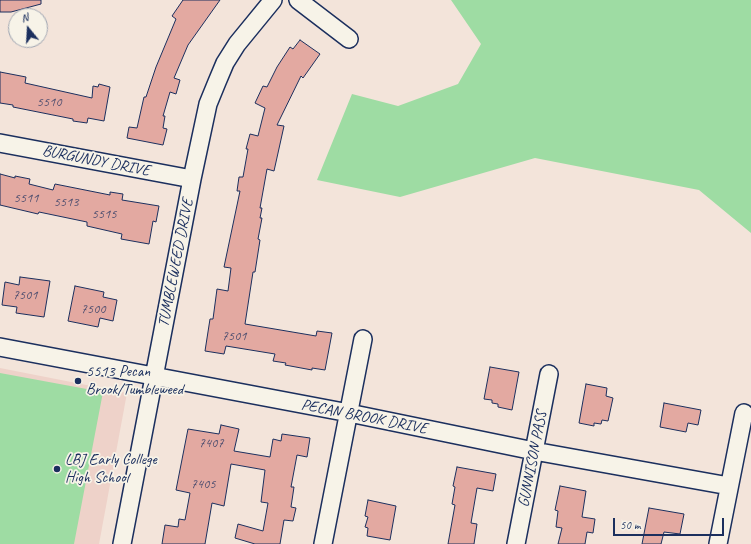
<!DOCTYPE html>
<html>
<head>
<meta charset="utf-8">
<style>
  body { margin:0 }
  #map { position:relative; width:751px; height:544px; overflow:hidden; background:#f3e4da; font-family:Caveat,sans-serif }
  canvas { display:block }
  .north { position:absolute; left:8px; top:8px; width:40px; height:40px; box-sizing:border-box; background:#f7f3e8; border:1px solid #9fa5b1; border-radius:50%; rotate:342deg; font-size:11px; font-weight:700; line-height:16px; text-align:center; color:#1b2f5e }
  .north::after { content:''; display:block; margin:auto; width:14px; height:18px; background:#1b2f5e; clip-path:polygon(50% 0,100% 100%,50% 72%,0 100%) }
  .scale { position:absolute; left:613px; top:518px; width:111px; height:18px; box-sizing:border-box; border:2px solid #1b2f5e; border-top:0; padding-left:5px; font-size:12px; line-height:14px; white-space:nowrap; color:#1b2f5e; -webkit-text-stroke:3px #f7f3e8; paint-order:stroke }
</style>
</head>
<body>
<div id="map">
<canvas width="751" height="544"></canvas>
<div class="north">N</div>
<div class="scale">50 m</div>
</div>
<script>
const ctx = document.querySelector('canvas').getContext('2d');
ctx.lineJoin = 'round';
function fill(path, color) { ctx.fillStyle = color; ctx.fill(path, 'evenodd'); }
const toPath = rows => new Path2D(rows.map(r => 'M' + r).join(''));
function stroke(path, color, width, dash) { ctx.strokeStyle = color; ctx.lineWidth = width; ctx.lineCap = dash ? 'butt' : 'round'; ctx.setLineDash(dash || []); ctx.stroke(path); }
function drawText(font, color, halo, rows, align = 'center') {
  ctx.font = font + ' Caveat,sans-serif'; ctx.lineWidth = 3.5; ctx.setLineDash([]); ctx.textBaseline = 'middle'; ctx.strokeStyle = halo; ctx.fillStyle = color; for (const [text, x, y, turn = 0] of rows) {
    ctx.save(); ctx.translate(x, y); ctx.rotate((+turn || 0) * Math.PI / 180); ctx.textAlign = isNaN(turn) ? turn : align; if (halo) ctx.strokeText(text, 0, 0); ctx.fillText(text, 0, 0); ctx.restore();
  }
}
fill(toPath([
  [0,368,127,393,99,544,0,544]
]), '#eed2c9');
fill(toPath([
  [451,0,751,0,751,233,699,190,535,158,400,197,317,180,352,94,398,106,458,84,481,44],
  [0,373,103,392,74,544,0,544]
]), '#9edca3');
const building = toPath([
  [0,0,41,0,41,4,11,12,0,12,0,0],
  [183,0,220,0,188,45,174,78,180,80,176,94,170,92,163,116,165,116,163,128,167,129,163,145,127,138,129,127,137,128,144,97,146,97,156,67,176,19,172,16,183,0],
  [300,40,320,54,303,78,301,76,277,125,284,126,274,171,267,169,260,208,262,208,260,218,262,218,258,239,260,240,255,272,253,272,245,324,316,336,317,331,332,333,325,370,312,368,312,370,285,365,286,363,273,361,275,354,226,346,224,354,205,351,210,319,213,319,217,289,228,291,231,268,224,267,240,191,237,191,239,177,243,177,248,149,246,149,250,134,258,136,265,108,255,103,263,86,267,87,277,67,290,47,293,49,300,40],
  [0,72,26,77,25,83,92,98,93,86,98,87,99,84,110,87,104,121,88,118,87,123,73,121,73,119,13,107,13,105,0,103,0,72],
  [0,174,15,178,15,176,30,179,29,184,53,190,55,184,110,195,110,192,123,194,122,200,159,206,156,222,153,221,149,244,121,239,122,234,87,226,87,222,39,212,38,214,0,205,0,174],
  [20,277,50,281,44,317,16,313,17,307,2,305,5,282,19,285,20,277],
  [75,286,104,292,103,297,117,300,113,321,100,318,98,327,68,321,75,286],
  [490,367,519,372,512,410,498,407,498,404,492,403,492,400,484,399,490,367],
  [586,384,607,388,606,396,613,398,608,421,602,420,601,424,594,423,594,426,579,423,586,384],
  [664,403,701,410,698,425,688,423,686,432,660,427,664,403],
  [221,425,239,429,234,451,270,457,273,439,281,441,282,434,310,438,307,457,297,455,291,487,294,487,291,507,296,508,293,521,284,520,280,544,255,544,235,538,238,524,263,531,268,503,261,502,265,470,231,464,224,506,212,503,205,544,162,544,165,525,178,527,179,519,185,520,190,493,176,490,188,429,219,434,221,425],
  [457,467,496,474,493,491,477,488,471,523,477,524,474,544,448,544,455,505,452,504,455,487,453,486,457,467],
  [560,486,586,491,582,517,595,519,593,533,587,532,585,544,558,544,562,528,556,527,558,511,555,510,560,486],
  [368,500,396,506,390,540,367,536,368,528,365,527,368,517,365,516,368,500],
  [649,508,684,514,680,534,664,532,661,544,642,544,649,508]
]);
fill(building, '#e3a9a1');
stroke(building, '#1b2f5e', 1);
const minor = toPath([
  [298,0,349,39],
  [0,143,192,179],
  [0,347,349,413,534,451,729,486],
  [122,544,192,179,208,104,217,82,225,63,237,44,273,0],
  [323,544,363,339],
  [516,544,549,374],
  [718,544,744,413]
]);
stroke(minor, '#1b2f5e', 20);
stroke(minor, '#f7f3e8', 17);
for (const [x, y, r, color] of [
  [78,381,4,"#1b2f5e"],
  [57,469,4,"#1b2f5e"]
]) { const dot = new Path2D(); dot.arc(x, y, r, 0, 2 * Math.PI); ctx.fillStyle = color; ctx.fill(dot); stroke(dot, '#f7f3e8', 1.5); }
drawText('14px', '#4d4e6f', null, [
  ["5510",49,102],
  ["5511",26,198],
  ["5513",66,202],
  ["5515",104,214],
  ["7501",25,295],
  ["7500",93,309],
  ["7501",234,336],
  ["7407",211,443],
  ["7405",203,484]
]);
drawText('16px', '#1b2f5e', '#f7f3e8', [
  ["BURGUNDY DRIVE",96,161,11],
  ["TUMBLEWEED DRIVE",176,263,-79],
  ["PECAN BROOK DRIVE",364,417,11],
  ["GUNNISON PASS",533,459,-79]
]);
drawText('16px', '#1b2f5e', '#f7f3e8', [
  ["5513 Pecan",86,372],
  ["Brook/Tumbleweed",86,390],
  ["LBJ Early College",65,460],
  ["High School",65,478]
], 'left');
</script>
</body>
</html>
